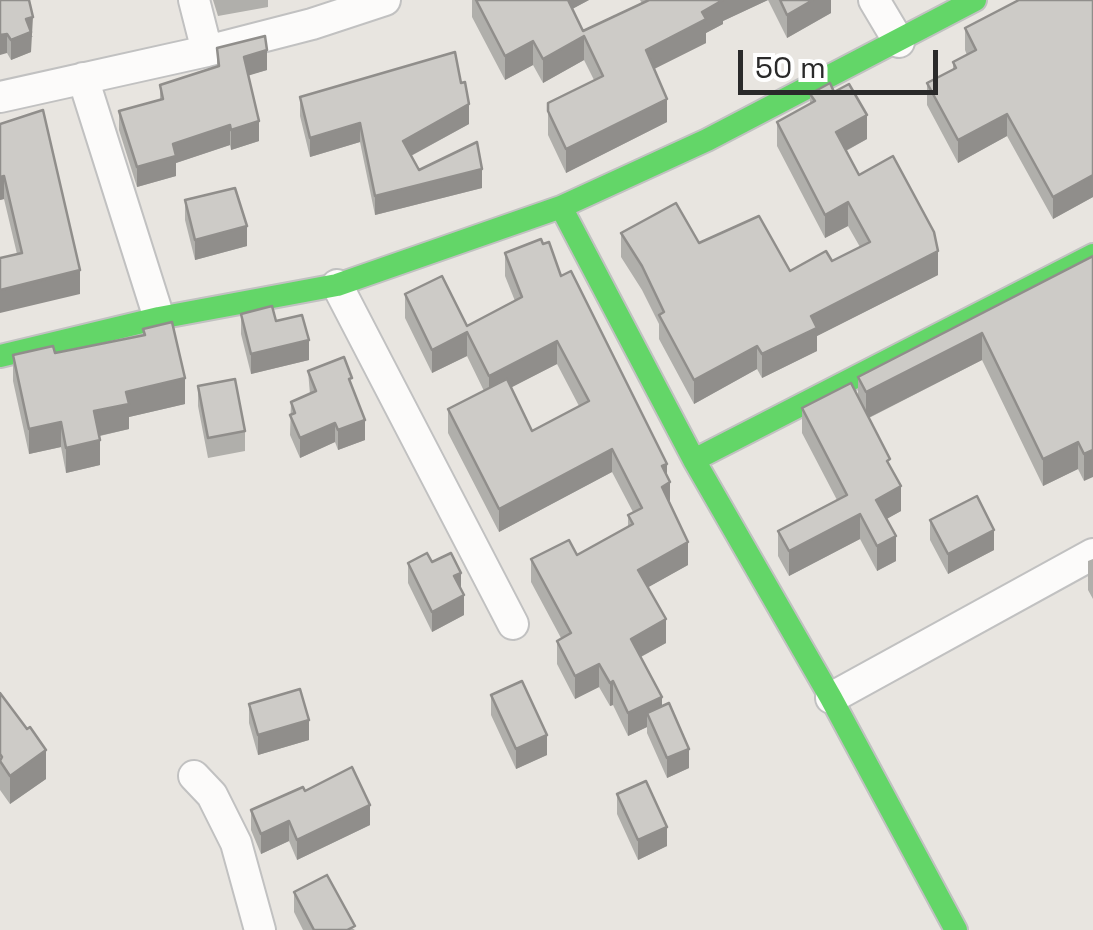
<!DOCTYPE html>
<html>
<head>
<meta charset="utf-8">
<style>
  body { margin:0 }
  #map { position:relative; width:1093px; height:930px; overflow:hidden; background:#e8e5e0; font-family:"Space Grotesk",sans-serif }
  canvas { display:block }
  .scale { position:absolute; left:738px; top:50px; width:200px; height:45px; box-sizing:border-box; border:5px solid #2a2a2a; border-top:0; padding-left:12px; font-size:30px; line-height:35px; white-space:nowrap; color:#2a2a2a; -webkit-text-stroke:8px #fff; paint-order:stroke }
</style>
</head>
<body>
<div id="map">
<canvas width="1093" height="930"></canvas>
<div class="scale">50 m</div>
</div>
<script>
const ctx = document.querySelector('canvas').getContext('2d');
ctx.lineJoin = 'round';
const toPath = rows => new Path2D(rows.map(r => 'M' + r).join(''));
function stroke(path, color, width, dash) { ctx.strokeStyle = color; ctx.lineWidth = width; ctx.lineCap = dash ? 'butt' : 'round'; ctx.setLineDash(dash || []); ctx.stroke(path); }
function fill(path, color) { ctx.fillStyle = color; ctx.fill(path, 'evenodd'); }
const street = toPath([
  [194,0,207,51],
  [874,0,899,42],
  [83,78,159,318],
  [0,97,207,51,312,24,385,0],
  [337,285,513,624],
  [831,698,1093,554],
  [194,776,212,795,236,843,260,930]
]);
const fast = toPath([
  [561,207,694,460,831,698,956,930],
  [0,356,159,318,337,285,561,207,707,140,975,0],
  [694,460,1093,255]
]);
stroke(street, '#c1c1c1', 34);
stroke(fast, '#c1c1c1', 26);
stroke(street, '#fcfbfa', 30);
stroke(fast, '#63d668', 22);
fill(toPath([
  [0,0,33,37,31,37,31,52,11,60,7,53],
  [213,0,268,0,268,7,218,16],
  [472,0,589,0,572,9,583,31,642,3,640,0,831,0,831,13,787,38,768,0,723,21,723,24,706,33,706,43,654,69,667,122,566,173,548,135,548,103,594,80,584,60,543,83,533,65,505,80,472,17],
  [1016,0,1093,0,1093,197,1053,219,1007,136,958,163,927,105,927,83,953,69,953,62,967,55,965,50,965,28,1016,2],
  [217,48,267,70,248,75,259,141,231,150,230,145,176,163,176,176,137,187,119,130,119,111,160,100,160,85,217,67],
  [834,92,867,139,846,151,859,175,938,275,817,336,817,351,762,378,757,369,694,404,659,339,659,324,642,290,621,257,621,233,699,243,790,271,832,261,860,247,848,226,825,238,777,146,777,122,810,104,810,94],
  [300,97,469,124,411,156,419,170,482,188,375,215,360,142,310,157,300,116],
  [0,124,80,294,17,254,4,199,0,200],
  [185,200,247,246,195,260,185,220],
  [505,253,561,276,667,476,670,504,688,565,648,587,666,643,641,657,689,768,667,778,647,733,647,727,628,736,613,705,610,706,599,687,575,699,557,664,557,641,561,638,531,582,531,559,577,555,628,527,628,515,633,512,612,472,499,532,448,433,448,409,484,391,467,356,432,373,405,318,405,294,467,326,515,301,505,276],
  [557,364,579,406,532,431,511,387],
  [1093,256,1084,481,1078,469,1043,486,982,360,869,418,890,467,901,511,886,519,896,561,877,571,860,539,789,576,778,556,778,531,837,500,802,433,802,408,858,397,858,377],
  [241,314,276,321,309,360,251,374,241,334],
  [143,329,185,404,129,417,129,429,100,436,100,465,66,473,61,447,29,454,13,381,13,355,55,353,143,335],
  [308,371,352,386,365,440,338,450,335,442,300,458,290,435,291,402,310,394],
  [198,386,245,431,245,451,208,458,198,406],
  [930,520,994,550,948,574,930,540],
  [1093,559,1093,599,1088,590,1088,561],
  [408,563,461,589,464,615,432,632,408,583],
  [0,693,46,779,10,804,0,790],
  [491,695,547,755,516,769,491,715],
  [249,704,309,740,258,755,249,723],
  [305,791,370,825,297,860,289,841,261,854,251,830,251,810],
  [617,794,667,846,638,860,617,814],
  [294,892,355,930,303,930,294,912]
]), '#b0afab');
fill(toPath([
  [563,0,589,0,563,14],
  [721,0,768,0,723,21,723,24,706,33,706,43,646,73,646,50],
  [813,0,831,0,831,13,787,38,787,15],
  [33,17,31,52,11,60,11,40,26,19],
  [7,34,7,53,0,55,0,35],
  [584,36,584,60,543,83,543,59],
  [533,41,533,65,505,80,505,56],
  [267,50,267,70,244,77,244,57],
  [667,99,667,122,566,173,566,149],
  [469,104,469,124,403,160,403,141],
  [1007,114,1007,136,958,163,958,140],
  [867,115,867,139,836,156,836,132],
  [259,121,259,141,231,150,231,130],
  [360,123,360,142,310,157,310,138],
  [230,125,230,145,176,163,176,176,137,187,137,167,173,144],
  [482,169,482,188,375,215,375,196],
  [1093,175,1093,197,1053,219,1053,197],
  [4,176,4,199,0,200,0,177],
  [848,202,848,226,825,238,825,215],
  [247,226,247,246,195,260,195,240],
  [938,251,938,275,817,336,817,351,762,378,762,354,811,316],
  [80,270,80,294,0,313,0,290],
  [467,332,467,356,432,373,432,350],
  [982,333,982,360,866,419,866,392],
  [309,340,309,360,251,374,251,354],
  [557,341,557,364,489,399,489,376],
  [757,346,757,369,694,404,694,380],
  [185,378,185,404,129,417,129,429,94,437,94,411,126,392],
  [365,420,365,440,338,450,338,430],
  [61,422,61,447,29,454,29,429],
  [335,423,335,442,300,458,300,438],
  [100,440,100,465,66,473,66,448],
  [1078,442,1078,469,1043,486,1043,459],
  [612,449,612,472,499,532,499,509],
  [1093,450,1093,477,1084,481,1084,454],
  [667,464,667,484,670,482,670,506,662,510,662,466],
  [901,486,901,511,876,525,876,500],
  [860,514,860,539,789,576,789,551],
  [994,530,994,550,948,574,948,554],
  [896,536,896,561,877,571,877,546],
  [688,542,688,565,638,593,638,570],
  [461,573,461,592,454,576],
  [464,595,464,615,432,632,432,612],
  [666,619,666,643,631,662,631,639],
  [599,664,599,687,575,699,575,676],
  [613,681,613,705,610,706,610,683],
  [662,697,662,720,647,713,647,727,628,736,628,713],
  [309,720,309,740,258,755,258,735],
  [547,735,547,755,516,769,516,749],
  [689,749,689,768,667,778,667,758],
  [46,750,46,779,10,804,10,776],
  [370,805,370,825,297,860,297,840],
  [289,821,289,841,261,854,261,834],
  [667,827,667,846,638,860,638,840]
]), '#908e8b');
const building = toPath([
  [0,0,29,0,33,17,26,19,31,32,11,40,7,34,0,35,0,0],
  [476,0,568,0,583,31,649,0,723,0,702,12,706,19,646,50,667,99,566,149,548,111,548,103,603,76,584,36,543,59,533,41,505,56,476,0],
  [780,0,813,0,787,15,780,0],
  [1019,0,1093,0,1093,175,1053,197,1007,114,958,140,927,83,956,68,953,62,976,50,965,28,1019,0],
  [265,36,267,50,244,57,259,121,231,130,230,125,173,144,176,156,137,167,119,111,163,99,160,85,219,66,217,48,265,36],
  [455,52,461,83,465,82,469,104,403,141,419,170,477,142,482,169,375,196,360,123,310,138,300,97,455,52],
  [830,83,834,92,849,84,867,115,836,132,859,175,893,156,934,232,938,251,811,316,817,328,762,354,757,346,694,380,659,315,664,312,642,266,621,233,676,203,699,243,759,216,790,271,826,251,832,261,870,242,848,202,825,215,777,122,815,101,810,94,830,83],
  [43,110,80,270,0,290,0,258,22,253,4,176,0,177,0,124,43,110],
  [235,188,247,226,195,240,185,200,235,188],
  [541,239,543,244,549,242,561,276,571,271,667,464,662,466,670,482,662,487,688,542,638,570,666,619,631,639,662,697,628,713,613,681,610,683,599,664,575,676,557,641,571,633,531,559,569,540,577,555,633,524,628,515,642,508,612,449,499,509,448,409,507,379,532,431,589,401,557,341,489,376,467,332,432,350,405,294,442,276,467,326,522,297,505,253,541,239],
  [1093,256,1093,450,1084,454,1078,442,1043,459,982,333,866,392,858,377,1093,256],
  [272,306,276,321,302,315,309,340,251,354,241,314,272,306],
  [172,322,185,378,126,392,129,404,94,411,100,440,66,448,61,422,29,429,13,355,53,346,55,353,145,335,143,329,172,322],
  [344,357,352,378,349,379,365,420,338,430,335,423,300,438,290,415,295,413,291,402,316,391,308,371,344,357],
  [235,379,245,431,208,438,198,386,235,379],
  [851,383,890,459,887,461,901,486,876,500,896,536,877,546,860,514,789,551,778,531,847,495,802,408,851,383],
  [977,496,994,530,948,554,930,520,977,496],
  [427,553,432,562,451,553,461,573,454,576,464,595,432,612,408,563,427,553],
  [522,681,547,735,516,749,491,695,522,681],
  [300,689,309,720,258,735,249,704,300,689],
  [0,693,27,729,30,727,46,750,10,776,0,761,2,757,0,754,0,693],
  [669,703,689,749,667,758,647,713,669,703],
  [352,767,370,805,297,840,289,821,261,834,251,810,303,787,305,791,352,767],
  [646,781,667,827,638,840,617,794,646,781],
  [327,875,355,926,347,930,314,930,294,892,327,875]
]);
fill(building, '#cdcbc7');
stroke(building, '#908e8b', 2.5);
</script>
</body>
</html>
